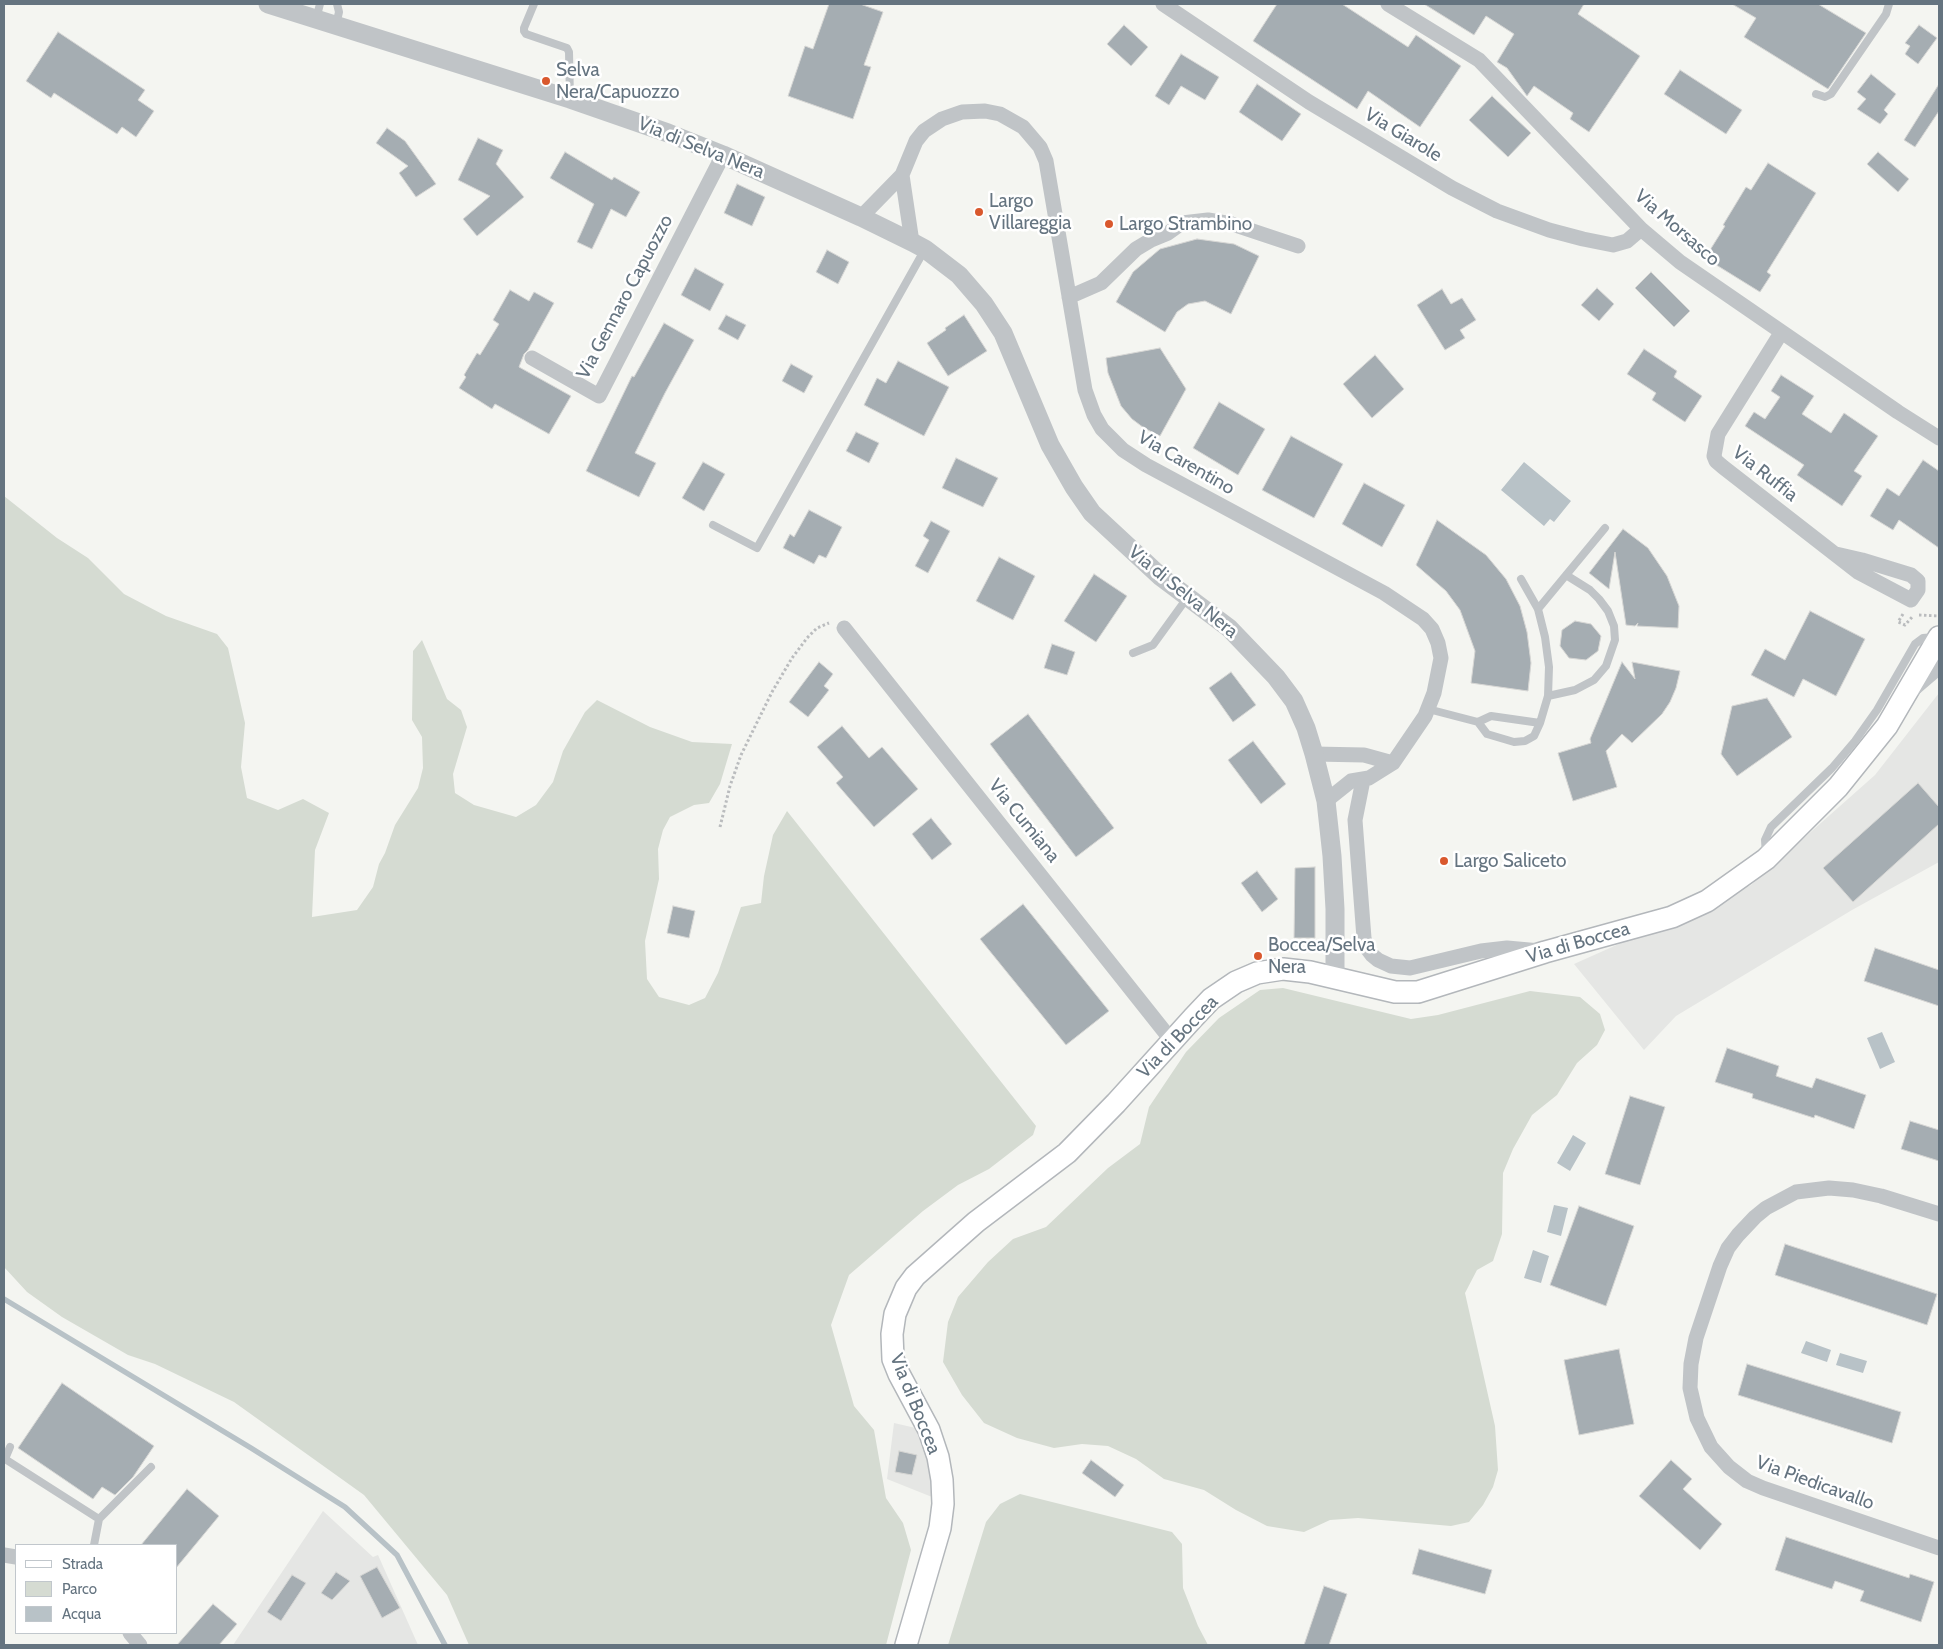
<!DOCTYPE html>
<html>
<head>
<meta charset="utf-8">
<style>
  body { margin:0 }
  #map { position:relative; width:1943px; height:1649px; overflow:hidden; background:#f4f5f1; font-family:Cabin,sans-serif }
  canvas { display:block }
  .frame { position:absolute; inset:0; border:5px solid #657480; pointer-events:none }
  .legend { position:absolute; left:15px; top:1544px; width:162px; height:90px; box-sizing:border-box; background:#fff; border:1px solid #c1c7cc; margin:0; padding:6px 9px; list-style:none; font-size:15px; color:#657480 }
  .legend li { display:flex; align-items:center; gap:10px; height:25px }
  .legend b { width:25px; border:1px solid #c1c7cc }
</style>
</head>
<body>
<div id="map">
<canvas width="1943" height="1649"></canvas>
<div class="frame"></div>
<ul class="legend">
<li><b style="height:6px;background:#fff"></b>Strada</li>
<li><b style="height:14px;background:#d5dbd2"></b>Parco</li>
<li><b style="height:14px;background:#b8c2c7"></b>Acqua</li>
</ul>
</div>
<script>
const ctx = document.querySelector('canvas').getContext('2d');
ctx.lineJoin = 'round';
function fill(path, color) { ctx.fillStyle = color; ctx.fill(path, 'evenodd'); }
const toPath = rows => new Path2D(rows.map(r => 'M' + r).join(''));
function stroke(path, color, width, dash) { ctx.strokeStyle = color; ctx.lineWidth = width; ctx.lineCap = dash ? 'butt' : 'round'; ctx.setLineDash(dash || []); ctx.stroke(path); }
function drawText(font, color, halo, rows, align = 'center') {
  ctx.font = font + ' Cabin,sans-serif'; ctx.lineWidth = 5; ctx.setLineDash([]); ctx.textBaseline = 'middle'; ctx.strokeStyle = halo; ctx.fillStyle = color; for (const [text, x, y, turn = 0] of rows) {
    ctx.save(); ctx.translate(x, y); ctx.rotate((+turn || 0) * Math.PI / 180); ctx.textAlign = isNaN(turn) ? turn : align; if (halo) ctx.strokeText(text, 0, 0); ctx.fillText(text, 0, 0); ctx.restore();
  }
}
fill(toPath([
  [1939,693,1939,862,1852,910,1676,1016,1644,1050,1574,964,1751,885,1875,775],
  [894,1423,920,1429,924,1439,933,1483,932,1497,887,1479],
  [323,1511,373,1557,378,1555,418,1645,233,1645]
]), '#e5e6e4');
fill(toPath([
  [4,496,57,538,88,558,124,594,166,616,217,634,228,648,245,723,241,767,247,798,278,810,303,799,329,813,315,850,312,917,357,910,373,887,379,864,385,853,395,825,418,788,423,768,422,737,412,720,413,651,422,640,447,699,461,710,467,727,453,774,455,793,474,805,516,817,536,805,553,782,563,751,585,712,597,700,650,727,692,742,732,744,720,784,709,803,694,805,670,817,663,830,658,849,659,879,645,941,647,979,659,997,689,1005,705,998,718,973,741,907,761,903,764,876,773,835,787,811,1036,1126,1033,1135,989,1169,958,1185,923,1211,849,1275,831,1325,854,1406,874,1430,886,1498,903,1523,911,1550,886,1645,469,1645,447,1595,364,1495,234,1402,155,1364,128,1355,62,1317,27,1292,4,1267],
  [1283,988,1411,1019,1438,1015,1530,991,1580,997,1600,1014,1605,1030,1597,1045,1577,1063,1557,1095,1532,1115,1513,1149,1503,1173,1502,1234,1493,1261,1477,1270,1465,1293,1495,1426,1498,1470,1493,1487,1483,1505,1469,1522,1451,1526,1358,1518,1330,1520,1304,1532,1267,1526,1236,1510,1204,1490,1164,1479,1136,1459,1108,1446,1082,1444,1054,1448,1017,1438,984,1423,962,1395,943,1362,948,1322,958,1297,988,1262,1013,1239,1046,1227,1108,1168,1140,1144,1149,1107,1186,1052,1219,1018,1260,990],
  [1020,1494,1172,1532,1182,1544,1183,1588,1198,1626,1208,1645,948,1645,986,1522,1000,1504]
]), '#d5dbd2');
fill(toPath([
  [1524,462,1571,501,1554,522,1550,519,1544,526,1501,490],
  [1882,1032,1895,1062,1880,1069,1867,1038],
  [1573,1135,1586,1143,1570,1171,1557,1163],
  [1554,1205,1568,1208,1561,1236,1547,1232],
  [1533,1250,1549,1256,1541,1283,1524,1278],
  [1806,1341,1831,1350,1827,1362,1801,1353],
  [1840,1353,1867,1361,1863,1373,1836,1365]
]), '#b8c2c7');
stroke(toPath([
  [4,1299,251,1448,345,1507,397,1555,445,1645]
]), '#b8c2c7', 5.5);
const building = toPath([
  [829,4,860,4,883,12,864,65,871,67,853,119,788,96,805,46,813,49,829,4],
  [1277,4,1342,4,1408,47,1416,35,1461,66,1420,127,1368,91,1357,109,1253,41,1277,4],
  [1424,4,1584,4,1578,14,1640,56,1589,132,1570,119,1573,113,1534,86,1527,96,1507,68,1497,62,1514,34,1486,16,1474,35,1424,4],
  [1732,4,1818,4,1866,33,1828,89,1744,37,1756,18,1732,4],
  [1124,25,1148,47,1131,66,1107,44,1124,25],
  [1919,25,1937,38,1918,64,1905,54,1910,46,1905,43,1919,25],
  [58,32,145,90,138,100,154,111,136,137,122,127,117,134,54,93,51,98,26,81,58,32],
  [1181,54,1219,77,1205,100,1181,86,1169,105,1155,96,1181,54],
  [1680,70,1742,110,1726,134,1664,94,1680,70],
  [1871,74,1896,94,1884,110,1888,114,1880,124,1857,109,1866,99,1857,92,1871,74],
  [1257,84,1301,114,1282,141,1239,112,1257,84],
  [1939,84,1939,111,1915,147,1904,140,1939,84],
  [1492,96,1531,133,1508,157,1469,120,1492,96],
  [387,128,405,141,436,184,416,197,399,173,408,166,376,143,387,128],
  [478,138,503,150,496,164,524,197,477,236,463,219,490,196,458,180,478,138],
  [565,152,612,180,614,177,640,192,626,217,611,209,592,249,577,242,594,204,550,178,565,152],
  [1878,152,1909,179,1898,192,1867,164,1878,152],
  [1768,163,1816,193,1767,272,1771,275,1760,292,1705,258,1725,226,1723,225,1746,187,1751,190,1768,163],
  [737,184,765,197,752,226,724,213,737,184],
  [1197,239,1234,244,1259,256,1231,314,1205,301,1188,304,1177,312,1165,332,1116,302,1133,272,1160,249,1197,239],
  [827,250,849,262,838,284,816,272,827,250],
  [695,268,724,284,710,311,681,295,695,268],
  [1651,272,1690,311,1674,327,1635,288,1651,272],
  [1597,288,1614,304,1599,321,1581,305,1597,288],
  [1442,289,1451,304,1462,298,1476,320,1460,330,1465,338,1445,350,1417,305,1442,289],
  [510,290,529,301,534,292,554,303,528,350,524,354,519,367,571,396,549,434,495,404,492,409,459,388,466,377,464,375,477,353,480,355,499,324,493,320,510,290],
  [726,315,746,325,738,340,718,329,726,315],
  [964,315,987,351,948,376,927,343,946,330,945,328,964,315],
  [664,323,694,340,665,393,635,453,656,463,639,497,586,471,632,376,634,377,664,323],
  [1160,348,1186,389,1160,436,1144,428,1132,419,1121,406,1108,373,1106,358,1160,348],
  [1644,349,1677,371,1674,377,1702,396,1685,422,1652,400,1656,393,1627,374,1644,349],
  [1375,355,1404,389,1372,418,1343,384,1375,355],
  [898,361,949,387,924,436,864,405,877,378,886,383,898,361],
  [791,364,813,376,804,393,782,381,791,364],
  [1781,375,1814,396,1802,414,1831,433,1844,413,1878,436,1854,471,1862,476,1842,506,1797,475,1804,465,1745,426,1754,412,1765,419,1780,397,1771,391,1781,375],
  [1219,402,1265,429,1238,475,1193,448,1219,402],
  [856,432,879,443,869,463,846,451,856,432],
  [1291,436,1343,464,1314,518,1262,490,1291,436],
  [956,458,998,478,983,507,942,488,956,458],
  [1923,460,1939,471,1939,548,1899,520,1893,530,1870,516,1887,488,1899,496,1923,460],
  [703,462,725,474,704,511,682,498,703,462],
  [1364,483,1405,505,1382,547,1342,524,1364,483],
  [809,510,842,527,826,558,819,555,814,564,783,548,790,534,794,537,809,510],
  [1437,520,1486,555,1506,579,1520,606,1527,632,1531,663,1528,691,1471,683,1475,651,1460,610,1446,591,1416,565,1437,520],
  [931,521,950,531,928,573,915,566,929,540,923,536,931,521],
  [1623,529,1648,548,1667,576,1679,606,1678,628,1637,626,1638,623,1635,626,1626,625,1615,552,1609,589,1589,573,1623,529],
  [999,557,1035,576,1013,620,976,601,999,557],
  [1094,574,1127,596,1096,642,1064,621,1094,574],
  [1810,611,1865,639,1836,696,1803,679,1794,697,1751,675,1765,649,1785,660,1810,611],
  [1575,621,1591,624,1601,636,1598,651,1586,660,1569,658,1560,646,1562,630,1575,621],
  [1052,644,1075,652,1067,675,1044,668,1052,644],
  [819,662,833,674,824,686,829,690,808,717,789,702,819,662],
  [1622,662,1635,679,1632,662,1680,671,1676,688,1670,702,1662,714,1632,743,1622,734,1606,751,1617,787,1573,801,1558,753,1591,743,1590,739,1622,662],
  [1231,672,1256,705,1233,722,1209,688,1231,672],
  [1767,698,1792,737,1737,776,1721,754,1732,706,1767,698],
  [1028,714,1114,828,1076,857,990,744,1028,714],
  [842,726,869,758,882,747,918,789,874,827,836,783,843,777,817,747,842,726],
  [1253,741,1286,784,1261,804,1228,760,1253,741],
  [1918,783,1939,807,1939,824,1853,902,1823,868,1918,783],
  [931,818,952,844,932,860,912,834,931,818],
  [1315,867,1315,938,1294,938,1295,868,1315,867],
  [1257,871,1278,899,1262,912,1241,883,1257,871],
  [1023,904,1109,1011,1066,1045,980,939,1023,904],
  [673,906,695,911,689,938,667,933,673,906],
  [1875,948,1939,970,1939,1006,1864,981,1875,948],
  [1727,1048,1779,1066,1776,1076,1812,1088,1816,1078,1866,1095,1854,1129,1815,1115,1814,1118,1752,1098,1753,1094,1715,1082,1727,1048],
  [1630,1096,1665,1107,1640,1185,1605,1174,1630,1096],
  [1910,1121,1939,1130,1939,1161,1901,1149,1910,1121],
  [1579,1206,1634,1226,1606,1306,1550,1285,1579,1206],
  [1785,1244,1937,1294,1927,1325,1775,1275,1785,1244],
  [1619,1349,1634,1424,1579,1435,1564,1360,1619,1349],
  [1747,1364,1901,1412,1892,1443,1738,1395,1747,1364],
  [62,1383,154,1446,133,1477,115,1495,102,1487,93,1499,18,1448,62,1383],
  [899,1451,917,1455,912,1475,895,1472,899,1451],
  [1091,1460,1124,1485,1115,1497,1082,1473,1091,1460],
  [1671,1460,1692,1479,1683,1489,1722,1524,1700,1550,1639,1496,1671,1460],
  [187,1489,219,1516,176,1568,176,1545,141,1545,187,1489],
  [1786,1537,1909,1578,1910,1574,1934,1582,1921,1622,1860,1601,1864,1591,1835,1581,1832,1589,1775,1570,1786,1537],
  [1419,1549,1492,1570,1485,1594,1412,1574,1419,1549],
  [377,1567,400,1608,382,1618,360,1576,377,1567],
  [336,1572,350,1581,332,1600,321,1593,336,1572],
  [292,1575,306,1583,281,1621,267,1612,292,1575],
  [1324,1586,1347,1594,1329,1645,1304,1645,1324,1586],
  [213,1604,237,1624,219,1645,177,1645,213,1604]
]);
fill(building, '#a5adb2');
stroke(building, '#d6d6d4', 1);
const secondary = toPath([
  [906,1645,940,1528,943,1504,942,1480,938,1457,929,1430,899,1374,893,1359,892,1334,895,1314,906,1288,915,1276,976,1222,1067,1153,1116,1103,1193,1018,1211,999,1236,982,1257,973,1283,969,1310,972,1395,992,1418,992,1545,952,1672,917,1707,901,1766,859,1838,787,1887,726,1939,637]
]);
stroke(secondary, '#b3b7bb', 24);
stroke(toPath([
  [1903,614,1898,622,1905,625,1913,616],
  [1919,615,1939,616],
  [720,827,730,786,741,755,772,692,792,658,807,638,817,628,829,623]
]), '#babcbe', 3, [2.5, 2.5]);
stroke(toPath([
  [534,4,524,28,524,31,526,34,567,48,569,52,570,99],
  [316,19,320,4],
  [336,25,339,12,337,4],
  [1816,94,1825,97,1831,94,1886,14,1889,4],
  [713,525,757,548,925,249],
  [1538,609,1605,528],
  [1133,653,1153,645,1187,598],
  [1548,696,1575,690,1594,680,1606,666,1615,640,1614,626,1608,611,1599,599,1590,590,1566,575],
  [1428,709,1478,722,1491,716,1540,723,1548,696,1549,667,1545,637,1538,609,1521,579],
  [1478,722,1487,734,1514,742,1525,741,1534,736,1540,723],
  [1766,855,1765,840,1771,827,1832,768,1855,741,1877,710,1915,644,1923,638,1934,637],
  [10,1447,5,1459,99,1519],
  [94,1545,99,1519,151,1467]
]), '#c0c4c7', 8);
stroke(toPath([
  [1163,4,1309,102,1452,188,1497,211,1549,230,1583,239,1613,245,1627,241,1641,229],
  [1388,4,1479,60,1641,229,1680,262,1898,412,1939,438],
  [902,175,916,141,924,131,942,119,962,112,985,111,1000,114,1023,127,1040,147,1046,161,1085,390,1094,415,1102,429,1123,450,1146,465,1384,593,1423,619,1432,629,1438,643,1441,658,1434,693,1425,716,1393,763,1369,778,1351,781,1326,801],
  [861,217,902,175,912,242],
  [1069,297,1101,283,1136,249,1151,240,1168,233,1182,223,1208,220,1232,224,1298,246],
  [1781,333,1718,434,1714,456,1716,461,1723,467,1858,572,1911,600,1918,590,1918,581,1911,575,1862,560,1836,554],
  [532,358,599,396,723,155],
  [844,628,1172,1041],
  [1911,691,1939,667],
  [1314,754,1364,755,1393,763],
  [1363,780,1355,820,1364,938,1366,947,1372,955,1378,960,1391,966,1410,968,1481,951,1507,948,1540,951],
  [1939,1214,1881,1196,1853,1190,1829,1188,1796,1192,1766,1208,1755,1217,1738,1235,1728,1248,1720,1266,1696,1338,1691,1364,1690,1388,1697,1418,1711,1447,1729,1467,1747,1481,1763,1488,1939,1548],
  [4,1555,16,1557],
  [130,1633,140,1645]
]), '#c0c4c7', 15);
stroke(toPath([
  [268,4,570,99,668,133,723,155,861,217,912,242,925,249,959,275,984,304,1003,333,1050,445,1074,487,1092,513,1161,577,1229,628,1276,677,1294,701,1306,728,1314,754,1326,801,1332,856,1335,909,1335,978]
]), '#c0c4c7', 19);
stroke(secondary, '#fff', 21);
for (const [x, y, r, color] of [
  [546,81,5,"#d9582d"],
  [979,212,5,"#d9582d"],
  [1109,224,5,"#d9582d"],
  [1444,861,5,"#d9582d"],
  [1258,956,5,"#d9582d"]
]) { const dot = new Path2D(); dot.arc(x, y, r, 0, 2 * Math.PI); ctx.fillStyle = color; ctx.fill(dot); stroke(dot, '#fff', 2); }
drawText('19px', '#657480', '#fff', [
  ["Selva",556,70],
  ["Nera/Capuozzo",556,92],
  ["Largo",989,201],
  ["Villareggia",989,223],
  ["Largo Strambino",1119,224],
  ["Largo Saliceto",1454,861],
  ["Boccea/Selva",1268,945],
  ["Nera",1268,967]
], 'left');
drawText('19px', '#657480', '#fff', [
  ["Via Giarole",1403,135,31],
  ["Via di Selva Nera",701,148,22],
  ["Via Morsasco",1677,228,41],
  ["Via Gennaro Capuozzo",625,297,-62],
  ["Via Carentino",1186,463,30],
  ["Via Ruffia",1765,474,38],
  ["Via di Selva Nera",1183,592,39],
  ["Via Cumiana",1024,821,51],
  ["Via di Boccea",1578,943,-16],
  ["Via di Boccea",1178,1037,-46],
  ["Via di Boccea",915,1404,68],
  ["Via Piedicavallo",1815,1483,20]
]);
</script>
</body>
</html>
